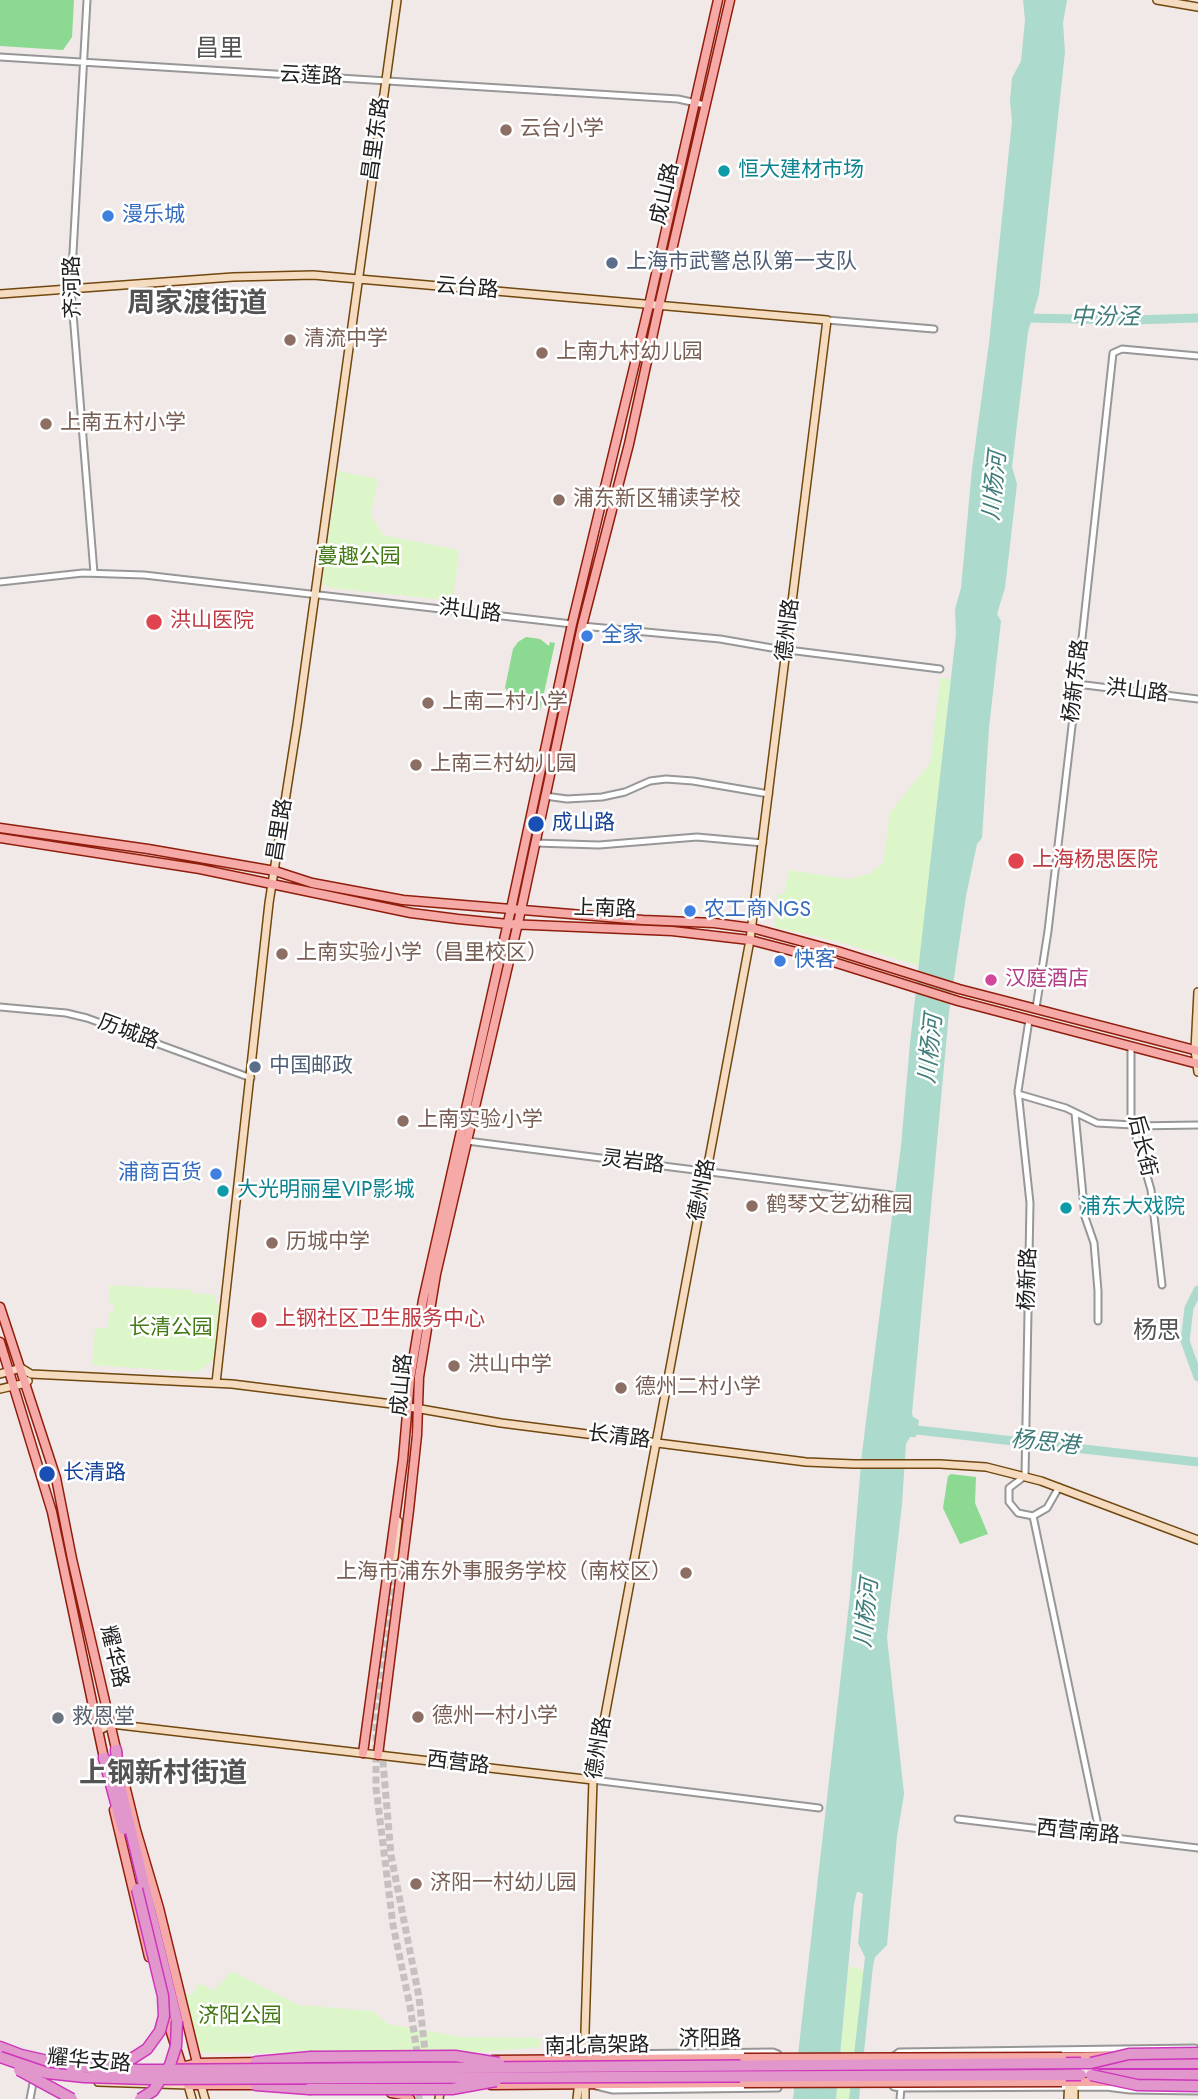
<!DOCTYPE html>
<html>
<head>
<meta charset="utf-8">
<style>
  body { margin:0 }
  canvas { display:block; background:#f0e9e8 }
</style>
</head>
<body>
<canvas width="1198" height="2099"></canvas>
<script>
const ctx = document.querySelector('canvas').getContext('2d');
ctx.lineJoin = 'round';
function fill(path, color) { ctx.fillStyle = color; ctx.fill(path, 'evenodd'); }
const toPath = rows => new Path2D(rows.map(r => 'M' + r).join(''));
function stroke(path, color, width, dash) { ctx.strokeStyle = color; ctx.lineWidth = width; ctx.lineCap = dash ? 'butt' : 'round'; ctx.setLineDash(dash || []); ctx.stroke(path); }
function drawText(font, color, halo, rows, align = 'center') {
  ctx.font = font + ' Jost,"Noto Sans SC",sans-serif'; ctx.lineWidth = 5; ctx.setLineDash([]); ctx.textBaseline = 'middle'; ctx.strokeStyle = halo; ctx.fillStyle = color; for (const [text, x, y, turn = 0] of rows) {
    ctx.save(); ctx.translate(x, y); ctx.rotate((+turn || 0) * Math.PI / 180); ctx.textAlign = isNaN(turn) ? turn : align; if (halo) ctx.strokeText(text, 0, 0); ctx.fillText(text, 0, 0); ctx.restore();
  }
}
fill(toPath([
  [338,471,378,479,371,515,383,535,459,550,453,601,330,588,322,583],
  [940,678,951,679,920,966,836,941,774,927,777,894,784,894,789,870,848,879,869,874,883,863,890,812,930,763],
  [110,1285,192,1290,192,1293,216,1295,215,1304,220,1305,214,1359,198,1372,92,1365,95,1328,108,1328,109,1312,114,1312,114,1304,109,1303],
  [849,1966,861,1969,864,1975,849,2099,836,2099],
  [232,1971,298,2005,373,2011,388,2024,461,2037,541,2038,540,2047,466,2053,203,2053,195,2043,182,1993,192,1995,199,1983,214,1991]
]), '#ddf6c9');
fill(toPath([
  [0,0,74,0,72,37,63,50,0,46],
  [526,637,540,639,549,646,550,642,555,643,540,711,534,710,536,700,526,703,518,701,512,698,505,688,513,649,518,642],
  [951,1474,976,1477,975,1503,988,1534,960,1544,943,1508,948,1476]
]), '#8cd992');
fill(toPath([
  [1023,0,1067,0,1063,23,1065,52,1039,294,1028,332,1012,467,1017,484,1005,588,997,614,1001,621,989,728,982,838,977,844,966,896,949,1012,912,1413,913,1417,919,1420,916,1437,910,1437,906,1444,902,1504,887,1637,904,1794,897,1837,887,1945,875,1957,873,1966,859,2099,849,2099,865,1957,858,1943,863,1894,859,1892,857,1892,854,1904,836,2099,793,2099,850,1595,862,1453,901,1146,910,1043,956,634,955,609,961,588,972,469,989,343,1012,121,1010,101,1012,78,1021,61,1025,20]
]), '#acdacc');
stroke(toPath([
  [1025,318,1133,320,1198,318],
  [1198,1290,1189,1308,1185,1341,1198,1377],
  [908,1429,1198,1462]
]), '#acdacc', 9);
stroke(toPath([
  [394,1557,376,1718,376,1788,393,1925,410,2006,418,2059],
  [382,1750,391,1855,419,1997,426,2060],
  [419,2074,419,2099]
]), '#c6c1c0', 7, [7, 3.5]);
const street = toPath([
  [87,0,71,289,94,573],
  [0,57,678,99,705,105],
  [827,320,934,329],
  [0,582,83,573,144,575,572,624],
  [582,626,720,639,772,648,940,669],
  [1077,684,1198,699],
  [545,796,567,799,602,797,625,792,650,781,666,779,693,781,769,794],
  [535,843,599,845,697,837,763,843],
  [0,1007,66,1013,87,1018,251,1078],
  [1036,1008,1048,931,1079,666,1113,353,1122,349,1198,356],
  [1029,1020,1018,1091,1030,1203,1025,1476,1009,1488,1009,1502,1018,1513,1033,1516,1047,1508,1059,1487],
  [1131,1047,1131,1119,1151,1190,1162,1285],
  [1018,1094,1066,1108,1097,1123,1133,1125],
  [1075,1113,1085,1217,1094,1243,1098,1291,1098,1321],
  [1133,1126,1198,1125],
  [467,1141,891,1195],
  [1033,1516,1100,1835],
  [593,1780,819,1808],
  [958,1819,1198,1848],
  [1195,2048,899,2052,891,2058,890,2083,894,2087,901,2088,1106,2087,1130,2090,1198,2091],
  [596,2056,613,2054,773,2052,778,2054,780,2059,778,2088,613,2090,596,2086],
  [30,2099,34,2078],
  [900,2099,901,2088]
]);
const secondary = toPath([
  [1157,0,1198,7],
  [0,294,233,277,313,275,827,320,750,940,593,1780,584,2063],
  [1198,992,1195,1050,1198,1072],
  [0,1374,21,1368,31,1374,232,1384,392,1404,501,1423,806,1462,854,1464,940,1464,986,1467,1041,1481,1198,1540],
  [216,1383,269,903,297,725,397,0],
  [0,1389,26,1383,28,1381],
  [394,1557,398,1521],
  [98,1731,111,1724,593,1780],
  [430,2064,441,2085,439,2099],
  [98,2082,188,2085,192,2099],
  [201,2085,205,2099],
  [577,2099,579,2080],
  [585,2099,585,2079],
  [1068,2099,1069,2078],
  [1074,2099,1074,2079]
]);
const primary = toPath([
  [0,828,148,849,275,871,312,883,403,900,643,920,714,923,752,928,837,951,959,989,1198,1051],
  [0,838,200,869,411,913,458,919,508,924,672,931,750,940,827,960,958,1001,1198,1064],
  [0,1307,56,1478,72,1559,117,1753],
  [0,1342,52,1512,105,1763],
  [363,1753,403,1460,410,1379,423,1300,511,909,572,624,649,305,718,0],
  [378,1755,409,1510,417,1435,419,1377,436,1274,521,910,582,626,629,444,659,306,730,0],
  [122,1773,136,1830,159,1908,200,2075],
  [114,1810,149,1957],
  [165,2014,188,2085,261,2085],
  [1062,2057,1108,2056],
  [492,2060,744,2058],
  [181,2067,198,2063,262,2062],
  [1062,2082,1111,2082],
  [491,2085,744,2083],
  [391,2093,403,2095,410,2099]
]);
const highway = toPath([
  [116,1750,119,1782,177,2021],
  [104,1758,123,1829],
  [0,2047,21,2055,70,2066],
  [256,2062,311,2057],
  [1081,2063,1198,2063],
  [1102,2075,1198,2075],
  [256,2085,309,2089]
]);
stroke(street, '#979797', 9);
stroke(secondary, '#71470e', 10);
stroke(primary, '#911e0c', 11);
stroke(highway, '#ce35bb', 13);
stroke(street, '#fff', 5);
stroke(secondary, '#f5dcc1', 7);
stroke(primary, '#f5aaa8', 8);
stroke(highway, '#e196cc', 10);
const primaryBridge = toPath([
  [744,2058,1062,2057],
  [744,2083,1062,2082]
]);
const highwayBridge = toPath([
  [0,2057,47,2073,84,2077,148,2079,1081,2075],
  [311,2057,455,2056,499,2063],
  [1091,2063,1129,2054,1198,2053],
  [106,2064,133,2058,147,2049,160,2031,164,2016,163,1996,137,1889],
  [70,2066,140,2070,1081,2063],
  [19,2070,72,2099],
  [1091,2075,1137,2085,1198,2086],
  [309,2089,452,2089,496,2081],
  [140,2099,153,2091,170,2065,176,2046,177,2021]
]);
stroke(primaryBridge, '#911e0c', 11, []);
stroke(highwayBridge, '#ce35bb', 13, []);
stroke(primaryBridge, '#f5aaa8', 8);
stroke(highwayBridge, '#e196cc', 10);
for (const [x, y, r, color] of [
  [506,130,7,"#8d6e63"],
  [724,171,7,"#0f9aa8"],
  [108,216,7,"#3f7fe0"],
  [612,263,7,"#5c6f8a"],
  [290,340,7,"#8d6e63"],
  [542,353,7,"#8d6e63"],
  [46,424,7,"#8d6e63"],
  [559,500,7,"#8d6e63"],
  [154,622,9,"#e0444e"],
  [587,636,7,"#3f7fe0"],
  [428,703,7,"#8d6e63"],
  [416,765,7,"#8d6e63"],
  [536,824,9,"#1a4fb4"],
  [1016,861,9,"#e0444e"],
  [690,911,7,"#3f7fe0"],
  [282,954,7,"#8d6e63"],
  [780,961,7,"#3f7fe0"],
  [991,980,7,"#d1479c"],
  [255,1067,7,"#5c6f8a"],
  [403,1121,7,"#8d6e63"],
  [216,1174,7,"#3f7fe0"],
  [223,1191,7,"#0f9aa8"],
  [752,1206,7,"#8d6e63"],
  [1066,1208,7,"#0f9aa8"],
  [272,1243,7,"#8d6e63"],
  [259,1320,9,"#e0444e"],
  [454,1366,7,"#8d6e63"],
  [621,1388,7,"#8d6e63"],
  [47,1474,9,"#1a4fb4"],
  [686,1573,7,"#8d6e63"],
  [418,1717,7,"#8d6e63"],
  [58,1718,7,"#6b7280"],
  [416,1884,7,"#8d6e63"]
]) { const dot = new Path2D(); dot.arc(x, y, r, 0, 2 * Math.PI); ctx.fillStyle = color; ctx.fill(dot); stroke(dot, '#fff', 2.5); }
drawText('21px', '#202020', '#fff', [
  ["云莲路",311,77,3],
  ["昌里东路",377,139,-82],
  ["成山路",666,194,-77],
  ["齐河路",74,287,-91],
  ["云台路",467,289,5],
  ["洪山路",470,612,7],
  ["德州路",789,630,-83],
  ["杨新东路",1077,681,-83],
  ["洪山路",1137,692,7],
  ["昌里路",281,830,-81],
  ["上南路",605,910,2],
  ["历城路",128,1033,20],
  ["后长街",1141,1146,77],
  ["灵岩路",633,1163,7],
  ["德州路",703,1190,-79],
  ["杨新路",1029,1279,-88],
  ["成山路",403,1385,-85],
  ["长清路",619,1438,7],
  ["耀华路",113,1657,77],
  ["德州路",600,1748,-81],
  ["西营路",458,1764,7],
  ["西营南路",1078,1833,6],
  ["济阳路",710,2040],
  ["南北高架路",597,2047,-1],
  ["耀华支路",89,2062,5]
]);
drawText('21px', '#785e54', '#fff', [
  ["云台小学",520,130],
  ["清流中学",304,340],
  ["上南九村幼儿园",556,353],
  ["上南五村小学",60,424],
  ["浦东新区辅读学校",573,500],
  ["上南二村小学",442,703],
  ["上南三村幼儿园",430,765],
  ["上南实验小学（昌里校区）",296,954],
  ["上南实验小学",417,1121],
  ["鹤琴文艺幼稚园",766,1206],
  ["历城中学",286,1243],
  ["洪山中学",468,1366],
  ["德州二村小学",635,1388],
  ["上海市浦东外事服务学校（南校区）",672,1573,"right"],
  ["德州一村小学",432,1717],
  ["济阳一村幼儿园",430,1884]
], 'left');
drawText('21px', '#0d838f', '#fff', [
  ["恒大建材市场",738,171],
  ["大光明丽星VIP影城",237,1191],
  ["浦东大戏院",1080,1208]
], 'left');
drawText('21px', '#366cbe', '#fff', [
  ["漫乐城",122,216],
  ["全家",601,636],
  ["农工商NGS",704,911],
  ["快客",794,961],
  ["浦商百货",202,1174,"right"]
], 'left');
drawText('21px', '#4e5e75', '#fff', [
  ["上海市武警总队第一支队",626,263],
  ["中国邮政",269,1067]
], 'left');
drawText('21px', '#427914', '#fff', [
  ["蔓趣公园",359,558],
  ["长清公园",171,1329],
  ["济阳公园",240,2017]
]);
drawText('21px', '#be3a42', '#fff', [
  ["洪山医院",170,622],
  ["上海杨思医院",1032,861],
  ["上钢社区卫生服务中心",275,1320]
], 'left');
drawText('21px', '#164399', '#fff', [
  ["成山路",552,824],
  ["长清路",63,1474]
], 'left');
drawText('21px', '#b23c85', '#fff', [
  ["汉庭酒店",1005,980]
], 'left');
drawText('21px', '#5b616d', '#fff', [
  ["救恩堂",72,1718]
], 'left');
drawText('italic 23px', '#3f7c7a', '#fff', [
  ["中汾泾",1105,318],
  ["川杨河",996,486,-84],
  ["川杨河",932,1049,-84],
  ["杨思港",1045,1444,6],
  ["川杨河",868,1613,-84]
]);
drawText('24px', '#535353', '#fff', [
  ["昌里",219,50],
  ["杨思",1157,1332]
]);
drawText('bold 28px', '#535353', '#fff', [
  ["周家渡街道",197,305],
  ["上钢新村街道",163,1775]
]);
</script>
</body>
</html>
